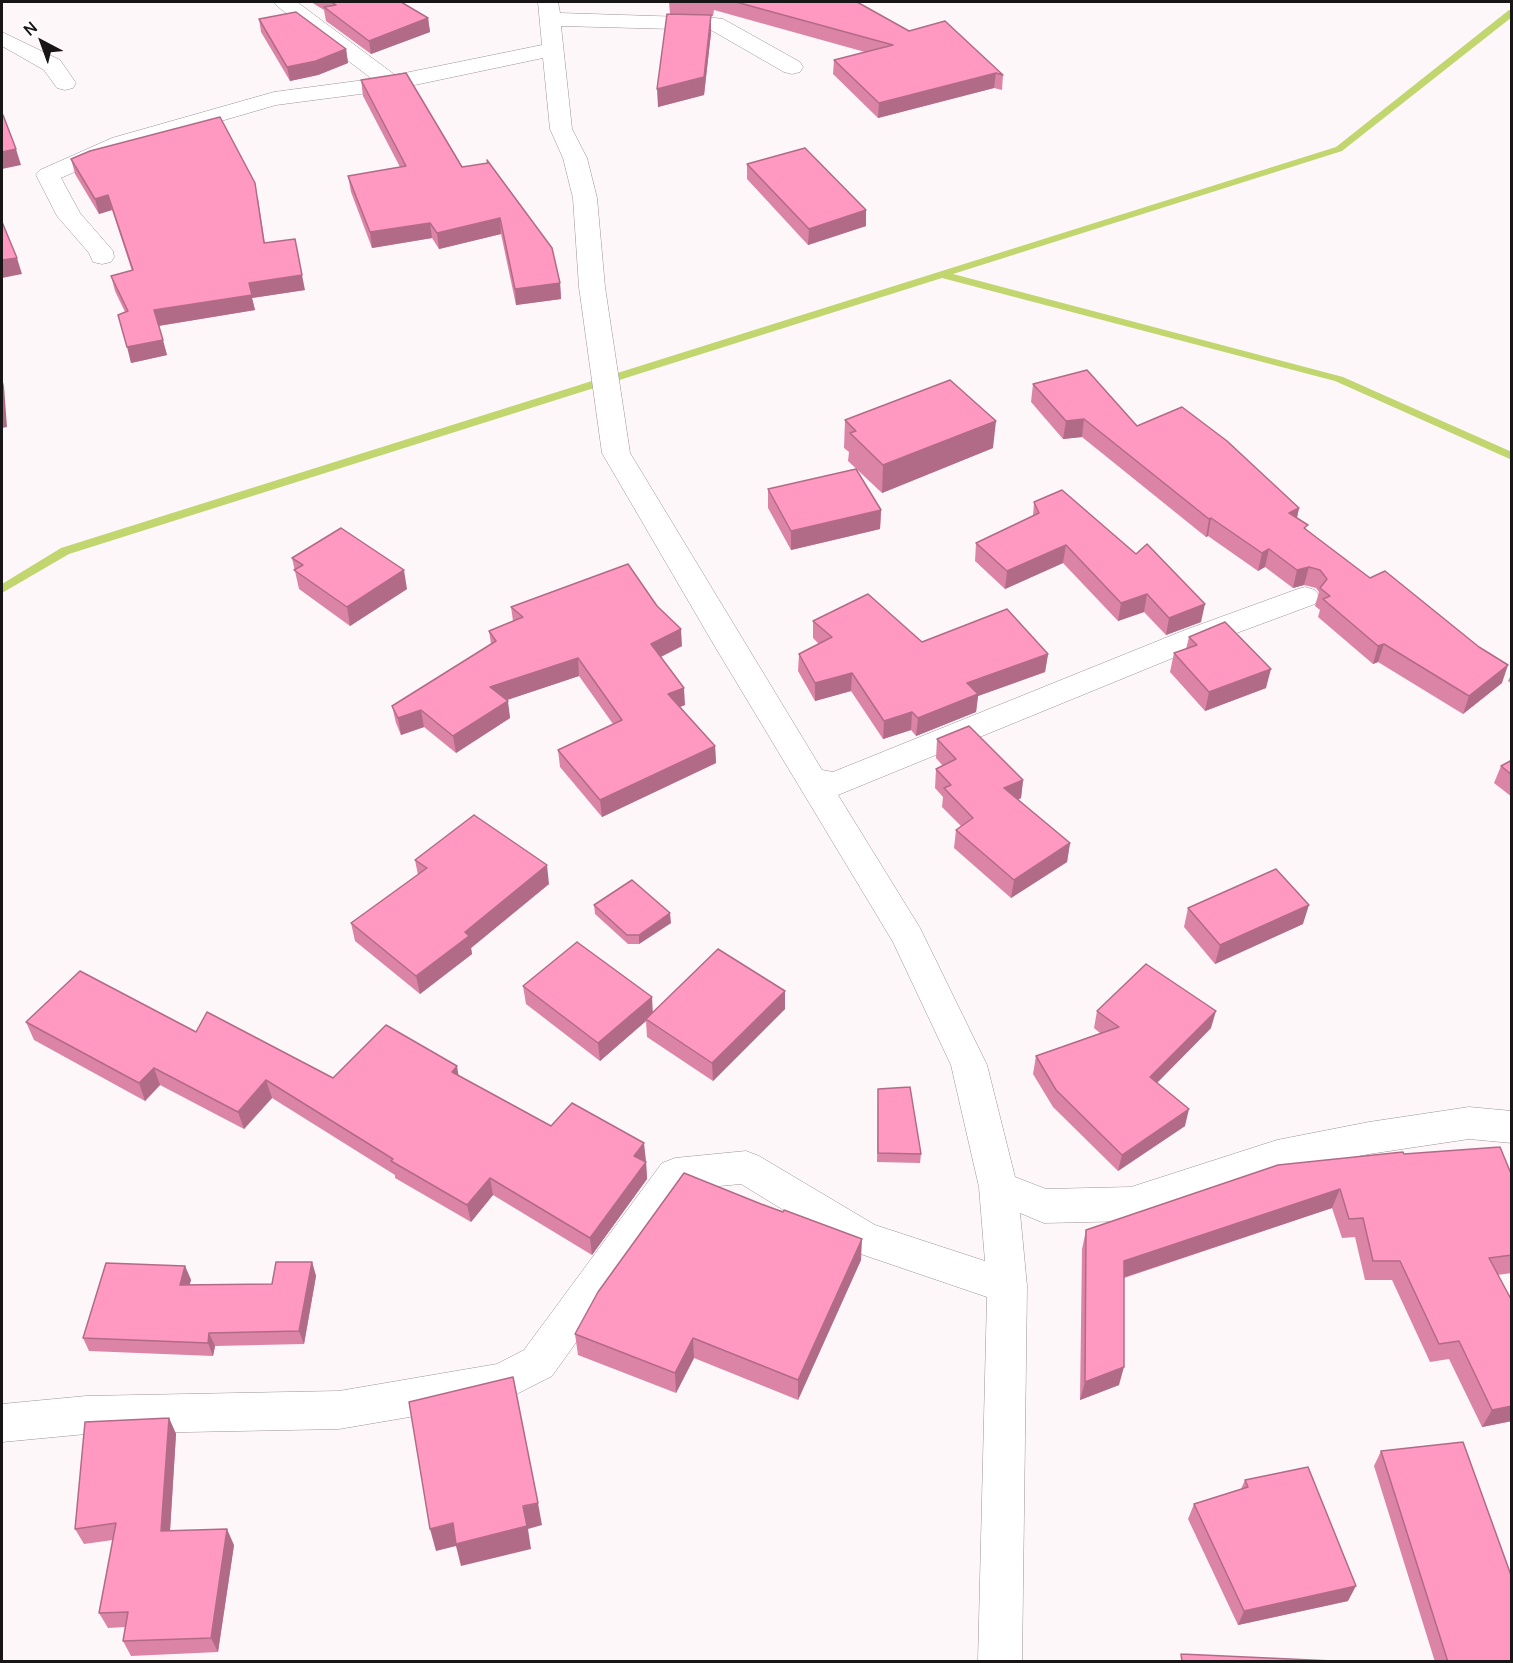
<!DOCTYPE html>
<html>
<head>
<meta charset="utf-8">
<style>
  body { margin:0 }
  #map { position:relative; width:1513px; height:1663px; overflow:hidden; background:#fef7f9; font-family:Manrope,sans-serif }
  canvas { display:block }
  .frame { position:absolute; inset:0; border:3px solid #181516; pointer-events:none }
  .north { position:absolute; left:12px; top:12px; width:60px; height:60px; -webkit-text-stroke:4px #fff; paint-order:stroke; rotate:319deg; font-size:16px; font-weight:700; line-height:24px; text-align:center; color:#181516 }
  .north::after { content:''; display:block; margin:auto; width:21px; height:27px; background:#181516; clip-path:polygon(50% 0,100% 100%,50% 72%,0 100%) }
</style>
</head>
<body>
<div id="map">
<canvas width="1513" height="1663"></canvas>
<div class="frame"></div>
<div class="north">N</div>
</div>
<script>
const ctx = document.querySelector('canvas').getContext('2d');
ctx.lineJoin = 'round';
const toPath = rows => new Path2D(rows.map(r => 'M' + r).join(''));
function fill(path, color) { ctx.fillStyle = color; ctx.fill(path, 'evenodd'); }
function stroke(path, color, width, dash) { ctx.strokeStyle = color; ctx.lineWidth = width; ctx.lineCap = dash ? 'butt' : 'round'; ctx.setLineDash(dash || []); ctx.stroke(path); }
fill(toPath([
  [1509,10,1512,10,1512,17,1342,151,953,274,1343,377,1512,452,1512,460,1335,381,942,278,69,554,2,593,2,584,61,548,1336,147,1509,10]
]), '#c2d670');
const minor = toPath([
  [274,2,297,2,395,75,542,45,538,2,558,2,560,13,715,18,723,19,800,62,803,67,800,72,792,74,784,72,711,30,561,26,572,129,587,158,597,198,605,287,630,453,822,770,833,772,1185,630,1295,590,1305,587,1315,590,1320,597,1315,604,1207,644,838,795,920,928,987,1065,1015,1177,1046,1189,1131,1187,1277,1140,1369,1122,1469,1107,1512,1111,1512,1143,1469,1139,1369,1154,1277,1172,1131,1221,1044,1223,1020,1213,1027,1286,1022,1662,978,1662,987,1297,849,1250,741,1184,686,1189,552,1376,503,1401,339,1429,86,1434,2,1442,2,1404,86,1396,339,1391,497,1364,524,1350,662,1163,675,1158,746,1151,759,1156,875,1225,985,1261,979,1187,951,1065,893,942,714,645,602,453,579,287,573,198,563,158,550,129,543,58,391,90,276,105,128,148,61,178,80,213,113,251,114,257,111,262,102,264,93,262,89,253,57,216,36,175,40,170,112,138,274,92,372,79,277,6,274,2],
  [2,32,60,60,76,83,73,88,65,90,57,88,44,70,2,46,2,32]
]);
stroke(minor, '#9c9396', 1);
fill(minor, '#fff');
fill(toPath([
  [311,2,406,2,403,3,428,18,430,32,371,54,326,21,324,10],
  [669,2,857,2,909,31,1003,75,1002,90,994,88,878,118,833,74,834,60,865,52,714,10,713,16,711,16,711,33,704,95,658,107,670,14],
  [259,19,346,49,348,63,318,75,290,81,261,32],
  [361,80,462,167,560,283,561,299,516,305,501,234,439,249,432,238,372,248,351,192,348,176,400,167,363,96],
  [71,159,258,198,265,243,305,290,252,298,255,310,158,326,167,355,131,363,125,312,115,291,111,276,132,271,112,210,99,214,75,174],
  [747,164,866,226,808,245,747,179],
  [1033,384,1137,426,1299,508,1297,518,1307,530,1502,683,1463,714,1378,662,1373,664,1318,617,1320,610,1315,606,1319,592,1316,588,1304,585,1293,588,1265,567,1258,571,1208,536,1206,537,1082,437,1063,439,1031,402],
  [845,420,993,448,882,493,848,461,849,452,844,448],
  [768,489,881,510,880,529,791,550,768,508],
  [1034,502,1201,622,1166,635,1144,612,1118,621,1063,563,1005,589,975,561,976,543,1033,516],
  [292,558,407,589,350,626,299,589],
  [511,607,682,646,661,657,685,705,680,707,715,746,716,763,602,817,560,767,558,750,613,724,579,676,507,700,510,718,456,753,424,727,401,735,396,723,392,706,491,644,489,631,513,621],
  [813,621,922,642,1048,654,1045,672,978,696,976,712,916,736,911,730,883,739,851,691,815,701,798,671,799,654,819,644,813,638],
  [1189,637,1266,688,1205,711,1170,672,1174,653,1186,649],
  [1512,673,1512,684,1508,681],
  [937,739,1023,780,1021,798,1018,800,1070,843,1067,862,1011,898,954,848,956,830,961,826,942,807,943,797,935,788,936,769,943,766,936,758],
  [1512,760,1512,797,1494,783,1501,766],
  [415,860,549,884,471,948,472,954,420,994,355,941,351,923,418,875],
  [594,905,671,923,639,944,628,944,595,914],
  [1188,908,1303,924,1215,964,1184,927],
  [523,986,653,1012,785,1009,713,1081,647,1037,646,1021,600,1061,526,1004],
  [1097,1011,1211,1028,1157,1083,1185,1126,1118,1171,1053,1107,1033,1074,1036,1056,1100,1033,1094,1028],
  [26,1022,196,1032,333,1078,458,1076,551,1126,646,1161,647,1179,592,1255,493,1195,471,1222,395,1178,395,1175,272,1098,244,1129,160,1085,145,1101,34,1040],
  [878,1089,921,1154,920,1163,877,1162],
  [1404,1154,1512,1176,1512,1273,1497,1275,1512,1421,1482,1427,1449,1359,1430,1362,1392,1280,1365,1280,1355,1237,1342,1238,1332,1208,1124,1278,1119,1385,1080,1400,1082,1249,1086,1230],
  [861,1260,798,1400,694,1358,676,1393,578,1355,575,1334],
  [312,1262,316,1276,304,1344,215,1346,213,1356,89,1351,83,1338,185,1266,191,1280,189,1285,272,1284],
  [169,1418,176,1434,170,1531,234,1545,218,1652,131,1656,123,1641,125,1627,108,1628,99,1613,113,1540,84,1544,75,1529],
  [1381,1451,1512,1662,1435,1662,1374,1466],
  [1245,1480,1348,1601,1238,1625,1188,1519,1194,1504,1241,1489]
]), '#db84a6');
fill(toPath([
  [711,15,711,33,704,95,658,107,657,89],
  [428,18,430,32,371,54,369,41],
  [346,49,348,63,318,75,290,81,287,67],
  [996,73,994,88,878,118,879,103],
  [16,149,21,165,2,169,2,152],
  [108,195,112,210,99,214,95,199],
  [866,210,866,226,808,245,809,229],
  [500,218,501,234,439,249,437,233],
  [430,223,432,238,372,248,370,232],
  [17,258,22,274,2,278,2,260],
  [302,275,305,290,252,298,255,310,158,326,154,310,249,283],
  [560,283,561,299,516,305,515,289],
  [163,340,167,355,131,363,127,347],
  [2,378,4,386,7,427,2,428],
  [1084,419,1082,437,1063,439,1066,421],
  [996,421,993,448,882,493,883,465],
  [1299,508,1295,526,1289,513],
  [881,510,880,529,791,550,791,531],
  [1211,518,1208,536,1206,537,1209,519],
  [1066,545,1063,563,1005,589,1007,571],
  [1269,549,1265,567,1258,571,1262,553],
  [1309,567,1304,585,1293,588,1297,570],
  [404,570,407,589,350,626,347,607],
  [1147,594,1144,612,1118,621,1121,603],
  [1205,604,1201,622,1166,635,1169,618],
  [681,629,682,646,652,661,651,644],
  [1384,644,1378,662,1373,664,1378,646],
  [1048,654,1045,672,978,696,976,712,916,736,918,718,967,683],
  [578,658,579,676,492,705,490,687],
  [1508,665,1502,683,1463,714,1469,696],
  [1271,669,1266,688,1205,711,1209,692],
  [852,673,851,691,815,701,815,683],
  [684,688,685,705,669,711,668,694],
  [508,701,510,718,456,753,453,736],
  [421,710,424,727,401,735,398,718],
  [912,712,911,730,883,739,884,721],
  [715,746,716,763,602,817,600,800],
  [1023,780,1021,798,1002,807,1004,788],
  [1070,843,1067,862,1011,898,1014,880],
  [547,865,549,884,471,948,472,954,420,994,416,976,465,932],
  [1309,905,1303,924,1215,964,1220,945],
  [670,913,671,923,639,944,639,935],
  [785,991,785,1009,713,1081,712,1063],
  [652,997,653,1015,646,1019,646,1021,600,1061,598,1043],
  [1216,1011,1211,1028,1146,1094,1150,1077],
  [457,1066,460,1084,452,1072],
  [154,1068,160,1085,145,1101,139,1083],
  [266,1080,272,1098,244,1129,238,1112],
  [1189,1109,1185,1126,1118,1171,1122,1155],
  [644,1143,646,1161,635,1174,634,1156],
  [646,1162,647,1179,592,1255,590,1238],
  [490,1178,493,1195,471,1222,467,1205],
  [1340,1189,1332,1208,1119,1279,1124,1261],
  [862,1239,861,1260,798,1400,798,1380],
  [312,1262,316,1276,304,1344,299,1331],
  [185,1266,191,1280,186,1298,180,1285],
  [209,1333,215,1346,213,1356,208,1343],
  [693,1338,694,1358,676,1393,675,1373],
  [1124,1367,1119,1385,1080,1400,1085,1382],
  [1512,1406,1512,1421,1482,1427,1492,1410],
  [169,1418,176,1434,169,1547,161,1531],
  [538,1503,542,1525,528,1529,531,1549,461,1566,456,1546,436,1551,430,1529],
  [227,1529,234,1545,218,1652,211,1638],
  [1356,1586,1348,1601,1238,1625,1244,1611]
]), '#b26b87');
const building = toPath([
  [331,2,401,2,428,18,369,41,324,7,336,5,331,2],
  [736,2,857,2,909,31,945,21,1003,75,996,73,879,103,834,60,893,45,736,2],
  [296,12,346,49,316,61,287,67,259,19,296,12],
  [667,14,711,15,704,77,657,89,667,14],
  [406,73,462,167,488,163,487,160,552,248,560,283,515,289,500,218,437,233,430,223,370,232,348,176,406,166,361,80,406,73],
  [3,115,16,149,2,152,2,116,3,115],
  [220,117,255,183,264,243,295,239,302,275,249,283,252,295,154,310,163,340,127,347,118,315,128,311,111,276,133,270,108,195,95,199,71,159,90,151,220,117],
  [805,148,866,210,809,229,747,164,805,148],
  [2,222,17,258,2,260,2,222],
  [1087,370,1137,426,1182,407,1227,441,1299,508,1289,513,1308,525,1304,528,1370,578,1385,571,1479,647,1508,665,1469,696,1384,644,1378,646,1323,599,1330,596,1320,588,1327,579,1320,570,1309,567,1297,570,1269,549,1262,553,1211,518,1209,519,1084,419,1066,421,1033,384,1087,370],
  [950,380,996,421,883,465,850,433,856,431,845,420,950,380],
  [856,469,881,510,791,531,768,489,856,469],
  [1062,490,1136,554,1147,544,1205,604,1169,618,1147,594,1121,603,1066,545,1007,571,976,543,1039,513,1034,502,1062,490],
  [341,528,404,570,347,607,294,570,303,565,292,558,341,528],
  [628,564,657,606,681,629,651,644,684,688,668,694,715,746,600,800,558,750,622,720,578,658,490,687,508,701,453,736,421,710,398,718,392,706,496,641,489,631,523,617,511,607,628,564],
  [868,594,922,642,1007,609,1048,654,967,683,978,694,918,718,912,712,884,721,852,673,815,683,799,654,832,637,813,621,868,594],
  [1225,622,1271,669,1209,692,1174,653,1197,645,1189,637,1225,622],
  [969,726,1023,780,1004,788,1070,843,1014,880,956,830,973,818,944,788,951,785,936,769,956,759,937,739,969,726],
  [1512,760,1512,775,1501,766,1512,760],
  [474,815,547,865,465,932,469,936,416,976,351,923,427,868,415,860,474,815],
  [1276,869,1309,905,1220,945,1188,908,1276,869],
  [632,880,670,913,639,935,627,935,594,905,632,880],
  [577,942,652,997,598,1043,523,986,577,942],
  [718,949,785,991,712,1063,646,1019,718,949],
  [1146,964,1216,1011,1150,1077,1189,1109,1122,1155,1056,1090,1036,1056,1119,1027,1097,1011,1146,964],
  [80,971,196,1032,207,1012,333,1078,386,1025,457,1066,452,1072,551,1126,572,1103,644,1143,634,1156,646,1162,590,1238,490,1178,467,1205,391,1161,393,1159,266,1080,238,1112,154,1068,139,1083,26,1022,80,971],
  [910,1087,921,1154,878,1153,878,1089,910,1087],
  [1500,1147,1512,1176,1512,1255,1489,1258,1512,1301,1512,1406,1492,1410,1459,1341,1439,1344,1400,1261,1373,1261,1363,1218,1349,1219,1340,1189,1124,1261,1124,1367,1085,1382,1086,1230,1278,1165,1403,1152,1404,1154,1500,1147],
  [684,1173,761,1204,783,1212,784,1210,862,1239,798,1380,693,1338,675,1373,575,1334,598,1292,684,1173],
  [276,1262,312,1262,299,1331,209,1333,208,1343,83,1338,106,1263,185,1266,180,1285,272,1284,276,1262],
  [513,1377,538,1503,523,1506,527,1526,456,1544,453,1523,430,1529,409,1402,513,1377],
  [169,1418,161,1531,227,1529,211,1638,123,1641,128,1612,99,1613,116,1523,75,1529,85,1422,169,1418],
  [1463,1442,1512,1578,1512,1662,1448,1662,1381,1451,1463,1442],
  [1308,1467,1356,1586,1244,1611,1194,1504,1248,1487,1245,1480,1308,1467],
  [1181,1654,1355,1662,1182,1662,1181,1654]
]);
fill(building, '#ff99c1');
stroke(building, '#b26b87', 1.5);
</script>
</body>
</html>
